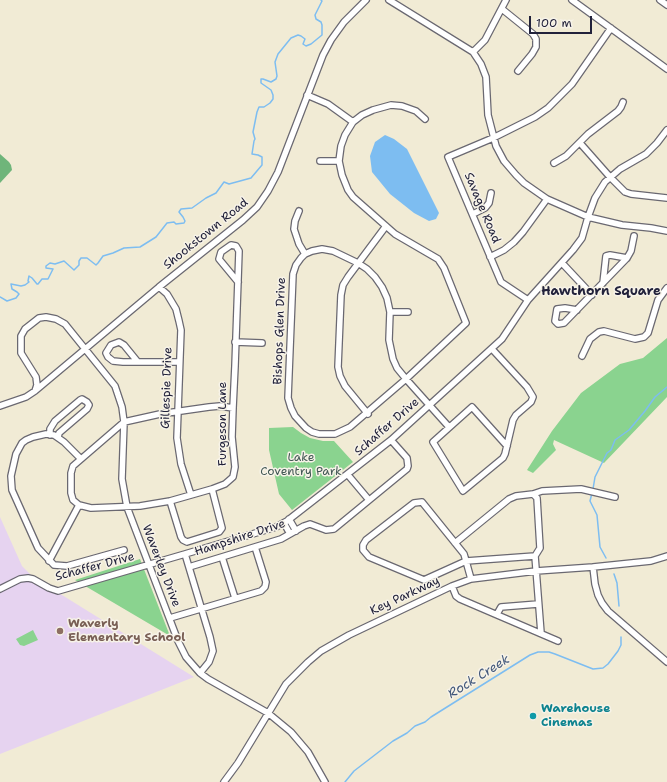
<!DOCTYPE html>
<html>
<head>
<meta charset="utf-8">
<style>
  body { margin:0 }
  #map { position:relative; width:667px; height:782px; overflow:hidden; background:#f1ebd5; font-family:"Shantell Sans",sans-serif }
  canvas { display:block }
  .scale { position:absolute; left:529px; top:16px; width:63px; height:18px; box-sizing:border-box; border:2px solid #22223b; border-top:0; padding-left:5px; font-size:12px; line-height:14px; white-space:nowrap; color:#22223b; -webkit-text-stroke:3px #f7f3e8; paint-order:stroke }
</style>
</head>
<body>
<div id="map">
<canvas width="667" height="782"></canvas>
<div class="scale">100 m</div>
</div>
<script>
const ctx = document.querySelector('canvas').getContext('2d');
ctx.lineJoin = 'round';
function fill(path, color) { ctx.fillStyle = color; ctx.fill(path, 'evenodd'); }
const toPath = rows => new Path2D(rows.map(r => 'M' + r).join(''));
function stroke(path, color, width, dash) { ctx.strokeStyle = color; ctx.lineWidth = width; ctx.lineCap = dash ? 'butt' : 'round'; ctx.setLineDash(dash || []); ctx.stroke(path); }
function drawText(font, color, halo, rows, align = 'center') {
  ctx.font = font + ' "Shantell Sans",sans-serif'; ctx.lineWidth = 3; ctx.setLineDash([]); ctx.textBaseline = 'middle'; ctx.strokeStyle = halo; ctx.fillStyle = color; for (const [text, x, y, turn = 0] of rows) {
    ctx.save(); ctx.translate(x, y); ctx.rotate((+turn || 0) * Math.PI / 180); ctx.textAlign = isNaN(turn) ? turn : align; if (halo) ctx.strokeText(text, 0, 0); ctx.fillText(text, 0, 0); ctx.restore();
  }
}
fill(toPath([
  [0,517,22,566,33,577,194,677,0,754]
]), '#e6d3f0');
fill(toPath([
  [667,338,667,397,604,463,554,440,553,444,556,450,533,473,527,470,552,431,581,393,620,364,643,358],
  [293,427,301,433,310,438,323,441,334,441,353,462,292,510,279,494,269,450,269,428],
  [140,559,170,636,75,580],
  [33,630,38,640,24,646,20,645,16,639]
]), '#8ad38f');
fill(toPath([
  [0,154,9,162,11,165,12,170,0,183]
]), '#6fb57a');
fill(toPath([
  [385,135,394,139,407,149,439,213,436,219,429,221,414,213,390,194,372,172,370,156,375,142]
]), '#7dbdf1');
stroke(toPath([
  [0,297,7,301,16,298,19,294,17,292,12,289,11,284,21,286,25,285,29,282,28,281,29,276,32,278,37,284,38,284,42,279,48,279,53,269,46,268,46,266,50,263,55,264,64,261,74,270,79,265,79,261,81,258,87,258,96,265,98,263,103,256,113,253,124,248,140,247,156,237,167,223,174,222,176,224,184,223,185,221,183,217,179,212,181,209,192,208,206,198,216,193,224,182,229,184,251,178,262,165,262,157,258,155,252,154,254,141,255,139,253,132,257,112,259,107,264,107,270,103,273,99,273,95,271,90,261,83,261,79,263,79,271,82,276,79,277,76,275,62,278,54,291,38,298,35,301,36,305,39,303,44,306,46,311,44,322,35,322,25,321,22,316,19,315,15,322,1,321,0],
  [593,489,595,477,607,453,611,450,615,440,629,430,645,411,655,397,667,387],
  [592,493,590,501,597,515,600,547,606,558],
  [614,574,617,583,619,606],
  [345,782,354,771,393,741,407,733,415,726,425,722,431,717,530,655,538,652,549,652,555,654,593,669,603,668,608,664,618,651,621,645,621,637]
]), '#7dbdf1', 1.5);
const minor = toPath([
  [389,0,473,52,481,64,486,77,488,115,496,146,504,161,516,175,524,183,547,199,588,217,622,225,651,228,667,231],
  [572,0,667,69],
  [660,0,667,5],
  [502,9,533,34,536,39,536,47,532,54,518,71],
  [473,52,485,40,506,0],
  [307,95,328,104,353,122],
  [425,119,416,111,402,106,391,105,373,110,362,115,353,122,345,135,341,146,339,161,342,175,348,190,353,197,395,234,438,259,444,268,466,323,406,379,397,368,393,359,389,340,390,312,387,298,382,287,375,277,367,269,358,263,333,251,322,249,312,251,305,254,301,258,296,265,293,274,288,398,291,408,295,416,306,428,312,432,319,434,335,434,350,427,406,379,449,427],
  [580,143,610,177,625,192,631,194,667,198],
  [320,161,339,161],
  [554,163,566,156,588,134,618,111,621,107,623,102],
  [299,211,295,221,294,229,299,244,305,254],
  [473,214,485,208,489,203,491,193],
  [490,257,504,250,514,242,523,232,547,199],
  [562,263,592,295],
  [603,283,606,256,610,255,627,258],
  [159,287,167,294,176,309,179,321,181,330,177,438,181,464,191,495],
  [528,300,501,282,448,157,493,138,535,117,548,108,572,84,611,28],
  [577,310,565,308,557,309,555,321,558,324,564,323,627,258,631,251,634,236],
  [390,312,408,312],
  [235,342,262,343],
  [492,349,527,387,533,397,531,402,516,415,513,420,505,454,503,458,463,491,433,442,472,407,507,446],
  [582,356,590,339,599,332,604,331,635,339,644,337,648,333,658,300,667,288],
  [137,361,124,345,119,342,111,345,106,353,108,357,113,361,123,362,179,362],
  [35,391,37,385,36,377,21,353,21,336,25,329,39,318,46,317,56,319,65,324,69,329,115,386,122,407,124,422,122,479,127,507,178,641,186,657,200,673,208,679,268,713,291,732,308,752,325,782],
  [0,406,26,397,35,391,159,287,243,220,257,207,268,191,278,172,323,55,331,40,344,22,366,0],
  [233,408,220,406,209,407,160,414,124,422,73,466,71,473,71,493,73,500,79,505,91,508,140,506,170,501,212,489,225,484,233,477,235,467,232,437,233,408,235,366,239,251,236,246,231,245,221,252,219,259,238,282],
  [368,414,345,386,340,376,338,367,341,295,343,285,348,277,386,226],
  [50,435,50,429,55,421,80,400,82,399,87,402,89,405,87,409,59,433,58,437],
  [80,458,64,442,54,435,46,434,33,437,26,440,22,443,16,454,11,476,12,490,38,548,54,565,67,566,124,550],
  [348,475,369,500],
  [533,494,542,491,581,489,615,497],
  [170,501,181,537,183,540,187,542,219,532,222,528,212,489],
  [289,519,296,531],
  [284,523,290,534],
  [455,543,509,499,516,496,533,494,537,498,540,548,535,556,541,633],
  [185,554,210,637,213,651,209,662,200,673],
  [222,557,235,598],
  [49,561,79,505],
  [189,567,281,539,304,526,310,524,326,530,334,529,407,469,408,466,407,458,391,440],
  [593,567,595,584,598,595,602,603,608,611,667,662],
  [471,579,466,561,424,580,369,557,363,550,363,545,366,540,414,503,422,502,464,554,466,561,535,556],
  [452,586,456,596,460,599,558,641],
  [0,589,20,579,28,578,33,579,49,588,58,591,185,554,276,527,287,521,391,440,502,339,528,300,573,250,582,238,588,217,595,198,605,182,620,169,646,154,657,143,667,130],
  [497,614,501,607,538,604],
  [170,618,261,591,265,587,266,582,255,547],
  [224,782,238,763,286,684,308,662,321,651,349,635,452,586,471,579,536,571,593,567,651,561,667,556]
]);
stroke(minor, '#6a6871', 8);
stroke(minor, '#fff', 5.5);
for (const [x, y, r, color] of [
  [60,631,4,"#8d6e63"],
  [533,716,4,"#0f9aa8"]
]) { const dot = new Path2D(); dot.arc(x, y, r, 0, 2 * Math.PI); ctx.fillStyle = color; ctx.fill(dot); stroke(dot, '#f7f3e8', 1.5); }
drawText('12px', '#22223b', '#f7f3e8', [
  ["Savage Road",482,208,67],
  ["Shookstown Road",206,234,-39],
  ["Bishops Glen Drive",280,331,-88],
  ["Gillespie Drive",167,388,-88],
  ["Furgeson Lane",223,424,-90],
  ["Schaffer Drive",387,427,-41],
  ["Hampshire Drive",240,538,-18],
  ["Waverley Drive",161,566,69],
  ["Schaffer Drive",95,567,-15],
  ["Key Parkway",405,596,-25]
]);
drawText('12px', '#415754', '#f7f3e8', [
  ["Lake",301,458],
  ["Coventry Park",301,472]
]);
drawText('bold 12px', '#785e54', '#f7f3e8', [
  ["Waverly",68,624],
  ["Elementary School",68,638]
], 'left');
drawText('bold 12px', '#0d838f', '#f7f3e8', [
  ["Warehouse",541,709],
  ["Cinemas",541,723]
], 'left');
drawText('bold 13px', '#22223b', '#f7f3e8', [
  ["Hawthorn Square",601,292]
]);
drawText('italic 13px', '#42587b', '#f7f3e8', [
  ["Rock Creek",479,677,-32]
]);
</script>
</body>
</html>
